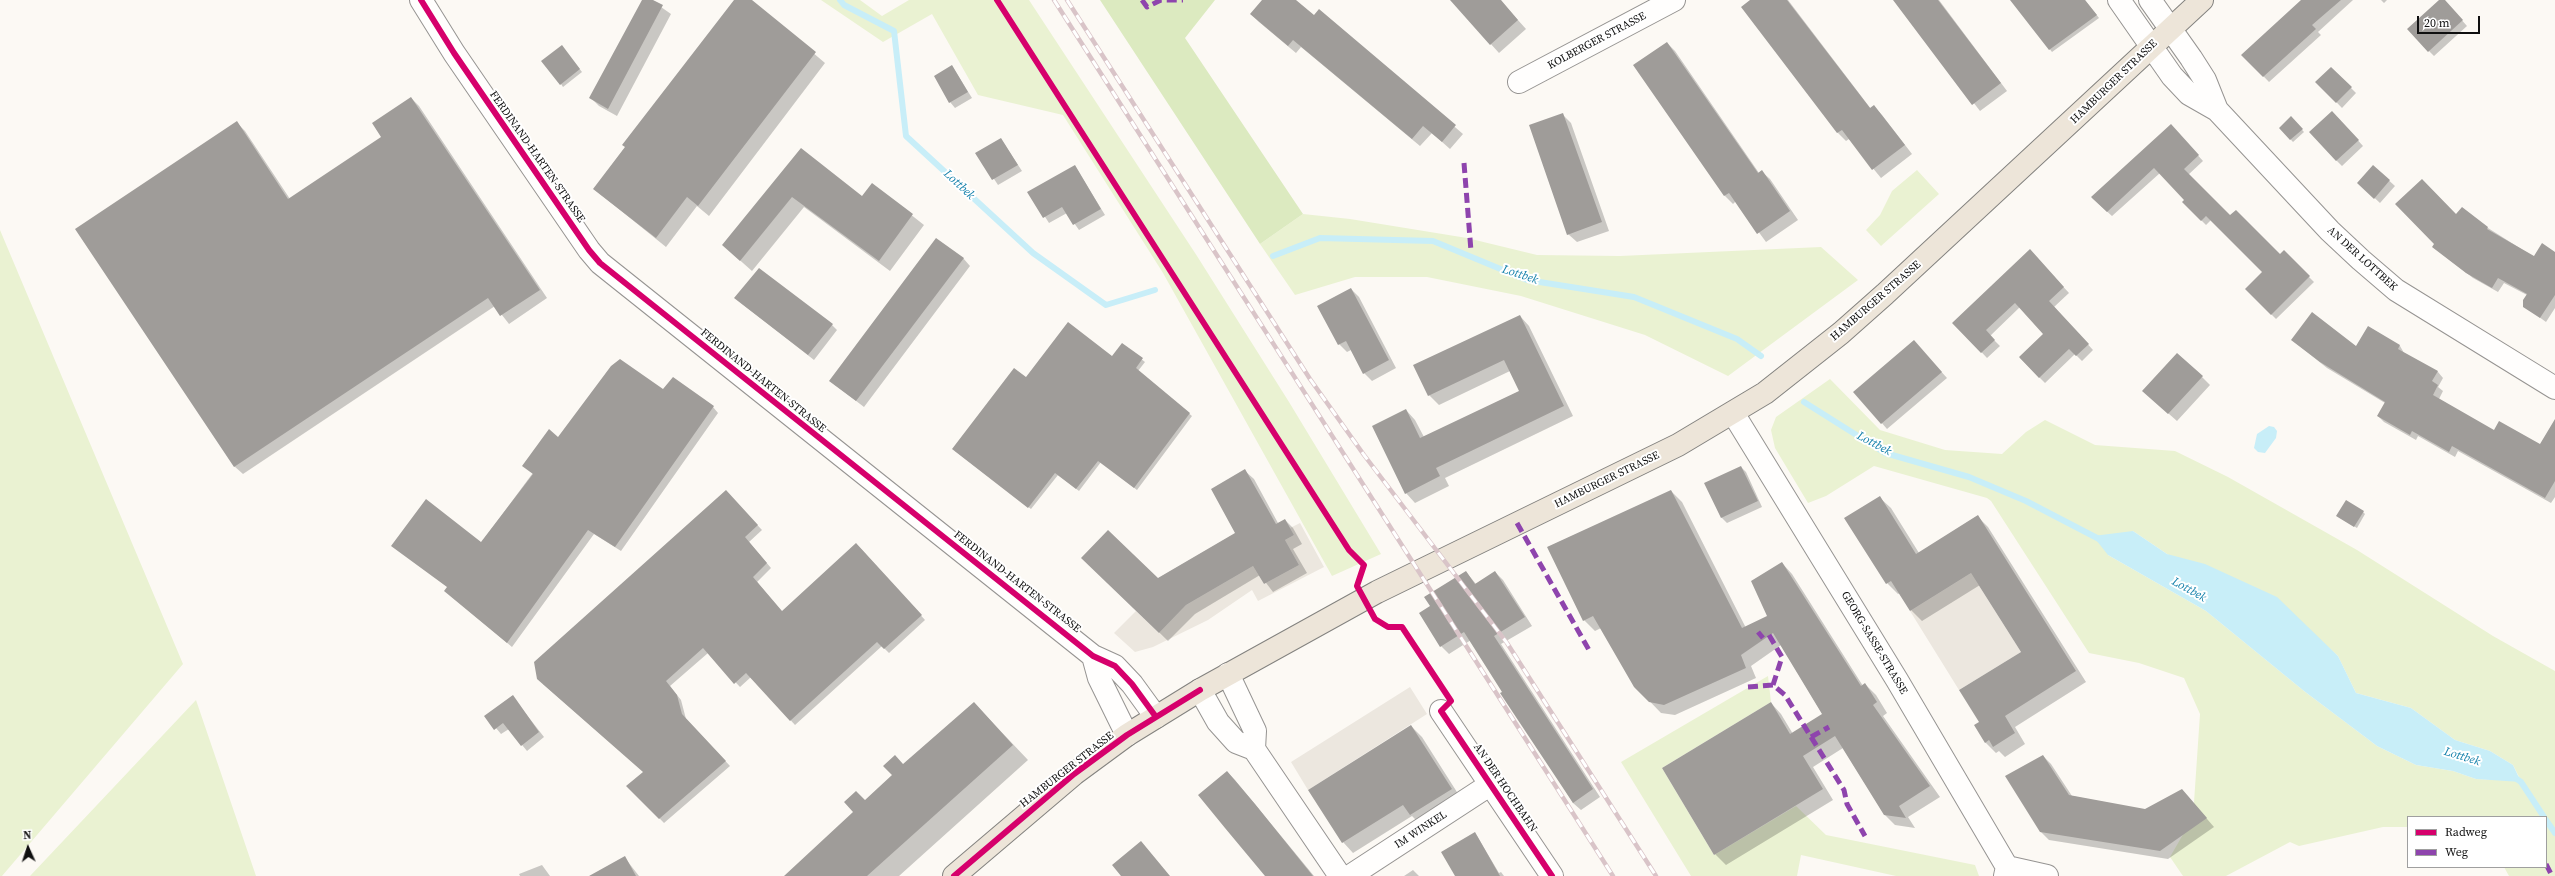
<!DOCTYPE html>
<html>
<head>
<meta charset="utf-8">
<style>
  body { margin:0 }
  #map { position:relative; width:2555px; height:876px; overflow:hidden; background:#fcf9f4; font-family:"Source Serif 4",serif }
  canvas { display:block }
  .legend { position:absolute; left:2407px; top:816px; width:140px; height:52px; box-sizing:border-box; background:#fff; border:1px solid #9f9f9f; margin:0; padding:5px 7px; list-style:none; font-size:12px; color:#0f0f0f }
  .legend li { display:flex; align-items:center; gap:8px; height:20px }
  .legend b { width:20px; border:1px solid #9f9f9f }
  .north { position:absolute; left:8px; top:828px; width:40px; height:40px; -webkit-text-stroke:3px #fff; paint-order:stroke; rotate:357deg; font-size:11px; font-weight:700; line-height:16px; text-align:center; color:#0f0f0f }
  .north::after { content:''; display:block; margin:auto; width:14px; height:18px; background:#0f0f0f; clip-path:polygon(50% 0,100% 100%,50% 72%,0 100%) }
  .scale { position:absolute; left:2417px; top:16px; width:63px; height:18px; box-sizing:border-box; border:2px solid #0f0f0f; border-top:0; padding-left:5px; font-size:12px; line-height:14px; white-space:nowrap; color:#0f0f0f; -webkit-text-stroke:3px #fff; paint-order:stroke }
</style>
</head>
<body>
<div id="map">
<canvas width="2555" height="876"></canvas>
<ul class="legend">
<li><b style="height:5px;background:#d6006c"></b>Radweg</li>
<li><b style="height:5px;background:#8e44ad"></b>Weg</li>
</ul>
<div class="north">N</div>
<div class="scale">20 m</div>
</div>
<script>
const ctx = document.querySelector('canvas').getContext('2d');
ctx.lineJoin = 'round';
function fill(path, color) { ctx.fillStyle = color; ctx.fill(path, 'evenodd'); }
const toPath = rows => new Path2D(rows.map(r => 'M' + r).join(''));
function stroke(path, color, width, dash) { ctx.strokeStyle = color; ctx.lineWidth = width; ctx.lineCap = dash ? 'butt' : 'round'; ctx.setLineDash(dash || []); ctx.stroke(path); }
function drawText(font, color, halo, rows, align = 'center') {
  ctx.font = font + ' "Source Serif 4",serif'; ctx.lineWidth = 4; ctx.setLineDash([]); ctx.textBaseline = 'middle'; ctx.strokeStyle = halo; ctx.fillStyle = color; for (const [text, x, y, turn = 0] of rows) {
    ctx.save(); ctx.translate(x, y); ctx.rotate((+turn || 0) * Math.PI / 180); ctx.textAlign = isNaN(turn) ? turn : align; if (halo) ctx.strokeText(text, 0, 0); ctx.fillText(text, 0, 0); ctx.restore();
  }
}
fill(toPath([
  [821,0,860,0,882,16,909,0,1029,0,1197,256,1289,402,1381,554,1332,576,1163,273,1063,115,978,95,932,14,883,42],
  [1917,170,1939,194,1881,246,1866,230,1880,215,1892,191],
  [1303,214,1350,219,1467,238,1537,255,1620,256,1821,247,1858,280,1728,376,1645,335,1521,296,1427,277,1355,277,1295,295,1260,244],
  [0,230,183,664,2,876,0,876],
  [1830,379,1880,430,1945,450,2002,454,2026,432,2045,420,2095,445,2175,451,2228,477,2357,550,2493,636,2555,671,2555,876,2509,876,2504,867,2546,867,2546,817,2408,817,2408,827,2383,827,2299,846,2290,842,2226,876,2183,876,2170,857,2193,817,2200,714,2184,678,2139,663,2089,653,1991,501,1987,498,1874,466,1826,496,1808,503,1775,448,1771,430,1776,417],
  [2133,531,2167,554,2310,631,2338,656,2356,693,2411,708,2455,740,2490,751,2513,765,2521,781,2476,779,2453,771,2416,765,2377,746,2304,691,2206,611,2108,555],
  [1768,676,1771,702,1662,768,1714,855,1796,806,1826,835,1975,865,1979,876,1896,876,1801,855,1797,876,1691,876,1621,762],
  [196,700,256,876,30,876]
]), '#eaf2d2');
fill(toPath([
  [1100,0,1215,0,1185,38,1303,214,1260,244]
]), '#dceac0');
fill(toPath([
  [1300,523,1324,567,1258,601,1252,590,1208,620,1153,647,1135,652,1114,633,1136,611,1159,633,1186,605,1253,566,1264,584,1299,565,1285,540,1294,535,1290,528],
  [1971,573,2021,652,1959,690,1910,611],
  [1410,687,1427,714,1308,790,1291,762]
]), '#ece7df');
fill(toPath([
  [2269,426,2274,427,2277,431,2276,438,2265,453,2258,452,2254,448,2257,434],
  [2133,531,2167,554,2205,564,2277,597,2338,656,2356,693,2411,708,2455,740,2490,751,2513,765,2521,782,2476,779,2453,771,2416,765,2377,746,2304,691,2206,611,2108,555,2093,536]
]), '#c8eef8');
fill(toPath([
  [643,0,651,0,671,14,617,116,599,106,591,98],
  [735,0,751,0,825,63,709,216,697,206,666,247,594,189],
  [1264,0,1294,0,1314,17,1319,10,1463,134,1450,149,1432,133,1420,146,1301,47,1296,53,1259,22,1251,14],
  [1451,0,1500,0,1526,29,1499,53],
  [1752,0,1788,0,1871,109,1874,107,1882,115,1912,154,1881,178,1849,139,1846,141,1838,133,1742,7],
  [1894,0,1939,0,2007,91,1980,111],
  [2011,0,2085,0,2099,18,2052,52],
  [2303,0,2353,0,2318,32,2321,35,2269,82,2243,55],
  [2381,0,2387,0,2384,3],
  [2440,0,2444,0,2467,26,2434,56,2429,51],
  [1667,43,1675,51,1759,173,1761,171,1770,179,1798,220,1766,242,1736,201,1733,204,1725,196],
  [564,49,582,72,563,87,561,84],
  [952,66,972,98,955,108,950,102],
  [2331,68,2356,93,2342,108,2317,82],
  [411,98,419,106,547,298,509,324,495,306,243,474,234,466,237,123,245,131,290,199,383,137],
  [1563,115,1571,123,1609,231,1577,242,1568,234],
  [2337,117,2363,146,2342,166,2336,160],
  [2291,118,2304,132,2293,142,2280,128],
  [2175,130,2203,161,2188,175,2230,216,2280,255,2284,252,2314,282,2276,319,2246,289,2263,272,2211,220,2206,225,2183,202,2185,200,2160,173,2112,216,2092,198],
  [1001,139,1022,171,998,185,977,153],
  [801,149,862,198,872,184,924,225,890,271,804,207,752,271,734,255],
  [1075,166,1105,215,1079,230,1067,213,1049,223,1029,192],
  [2373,166,2395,186,2380,203,2364,188],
  [2457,216,2488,228,2534,257,2555,253,2555,308,2546,322,2524,306,2527,295,2504,283,2498,292,2473,278,2433,247],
  [2035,256,2069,293,2054,307,2093,350,2082,361,2075,354,2045,383,2020,358,2045,334,2020,307,1990,336,2000,346,1987,358,1954,323],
  [963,258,970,266,864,407,830,381],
  [1351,289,1359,297,1396,368,1372,381,1364,373,1351,350,1347,352,1339,344],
  [741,303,832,325,837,330,814,360],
  [1520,316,1529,326,1573,416,1445,478,1449,486,1415,503,1406,493,1406,410,1415,420,1424,437,1520,391,1510,371,1439,405,1429,395],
  [2369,327,2400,346,2404,353,2438,372,2443,378,2438,387,2443,391,2439,399,2495,432,2541,445,2555,444,2555,497,2551,503,2458,451,2455,457,2418,436,2416,440,2384,422,2378,416,2385,403,2327,368,2292,340,2357,347],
  [1122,344,1145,362,1138,371,1192,416,1137,490,1101,462,1079,491,1058,475,1031,509,955,451,1026,378,1112,358],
  [1919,347,1947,378,1887,429,1855,392],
  [2202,377,2210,385,2177,421,2152,399],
  [663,390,713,407,718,413,621,551,594,534,512,647,451,596,448,587,393,546,481,543,558,439],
  [1741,467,1746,472,1762,507,1727,523,1722,518,1706,484],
  [1245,471,1254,479,1278,523,1285,520,1293,528,1302,544,1293,549,1307,573,1273,592,1260,575,1195,614,1168,641,1083,558,1157,579,1236,533],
  [1671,491,1682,502,1746,628,1769,616,1782,563,1792,574,1863,686,1865,684,1876,695,1887,713,1883,716,1940,797,1908,817,1915,828,1895,825,1884,814,1843,748,1813,767,1833,800,1726,865,1715,854,1771,703,1781,714,1793,734,1823,715,1781,645,1751,666,1756,678,1675,715,1661,713,1635,686,1601,628,1595,631,1584,620,1548,547],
  [730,496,762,530,749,542,771,568,757,582,782,612,861,549,925,620,889,653,882,646,795,725,751,677,740,687,708,653,670,686,681,700,686,719,730,766,664,823,628,786,644,772,543,684],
  [1880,498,1891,508,1919,553,1977,516,1988,527,2086,682,2015,727,2025,744,2005,757,1999,751,1996,753,1985,742,1980,722,2022,652,1980,585,1922,621,1911,610,1900,593,1898,594,1887,583],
  [2363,512,2365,514,2357,528,2340,518],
  [1466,572,1476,584,1495,572,1503,580,1532,626,1501,644,1600,797,1581,810,1573,803,1471,640,1449,654,1441,646,1431,607],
  [512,696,544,737,527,751,509,729,501,734,486,716],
  [974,703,1028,760,899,876,785,876],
  [1411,726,1422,737,1462,800,1421,825,1412,816,1353,853,1343,842],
  [2043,756,2051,764,2072,796,2145,810,2182,790,2214,827,2168,859,2049,840,2040,831],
  [1227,772,1235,780,1314,876,1266,876],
  [1477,836,1499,873,1501,872,1504,876,1456,876],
  [625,858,639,876,601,876],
  [542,865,550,876,520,876,519,874],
  [1413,870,1419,876,1404,876]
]), '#0003');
stroke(toPath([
  [840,0,844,5,894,31,906,136,1033,253,1106,305,1155,290],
  [1273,256,1320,238,1433,241,1527,280,1634,297,1737,339,1761,356],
  [1804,402,1885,453,1969,477,2026,501,2099,539],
  [2514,777,2521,782,2544,817],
  [2546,820,2555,833]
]), '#c8eef8', 6);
fill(toPath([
  [642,0,653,0,663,5,608,109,589,98],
  [734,0,752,0,816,52,698,206,687,197,656,238,593,189,625,147,622,145],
  [1262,0,1296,0,1314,15,1319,9,1456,125,1442,142,1423,126,1412,139,1293,40,1288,46,1250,14],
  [1450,0,1501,0,1518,20,1490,45],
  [1750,0,1787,0,1870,108,1874,105,1905,145,1872,170,1842,130,1837,133,1741,7],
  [1893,0,1938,0,2001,83,1972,105],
  [2010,0,2085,0,2097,15,2049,50],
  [2301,0,2341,0,2312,25,2316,29,2263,77,2241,55],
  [2439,0,2445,0,2463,20,2428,52,2407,29],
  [1667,42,1758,173,1762,170,1790,211,1757,234,1729,193,1724,196,1633,65],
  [562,45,580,69,560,85,541,61],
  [952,65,968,92,949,103,934,76],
  [2331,67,2352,87,2336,103,2315,82],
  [411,97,540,290,500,316,488,298,234,467,75,229,237,121,288,199,381,137,372,123],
  [2332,111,2359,140,2336,161,2309,132],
  [1563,113,1602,222,1567,235,1529,125],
  [2291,116,2303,129,2290,140,2279,128],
  [2171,124,2199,155,2184,169,2230,215,2236,210,2280,254,2284,250,2310,276,2271,315,2245,289,2262,272,2206,216,2201,221,2182,202,2184,200,2154,168,2107,212,2091,197],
  [1001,138,1018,165,992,180,975,153],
  [801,148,862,196,872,183,913,214,879,261,792,197,740,261,722,245],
  [1075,165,1101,209,1073,225,1062,207,1043,218,1027,192],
  [2373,165,2390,180,2374,199,2357,183],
  [2422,179,2456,214,2462,207,2488,227,2487,229,2534,256,2542,243,2555,252,2555,295,2540,318,2523,307,2523,300,2527,294,2498,278,2492,288,2466,273,2432,247,2434,244,2395,204],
  [936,238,964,258,856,401,829,381],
  [2030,249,2064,287,2049,301,2089,344,2076,356,2069,349,2039,378,2019,357,2043,334,2015,303,1986,330,1995,340,1981,353,1952,323],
  [759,268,833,324,808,355,734,298],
  [1351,288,1389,360,1363,374,1346,341,1338,345,1317,306],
  [2312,312,2356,346,2368,326,2400,345,2398,349,2438,371,2432,381,2438,385,2433,395,2494,430,2499,421,2540,444,2555,419,2555,481,2545,498,2452,446,2449,452,2412,431,2410,435,2377,416,2385,402,2320,362,2291,340],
  [1520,315,1564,406,1436,468,1440,476,1405,494,1372,426,1406,409,1420,438,1519,391,1504,360,1428,396,1413,365],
  [1068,322,1112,356,1122,343,1143,358,1136,368,1190,413,1134,488,1098,461,1076,489,1055,473,1028,508,952,449,1014,368,1026,377],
  [1914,340,1942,372,1881,424,1853,392],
  [2177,353,2203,376,2168,414,2142,391],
  [620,359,663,389,673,377,714,406,615,547,588,530,507,643,444,591,447,587,391,546,426,499,481,542,533,474,522,466,549,429,558,437,611,366],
  [1741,466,1758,501,1721,518,1704,483],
  [1245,469,1276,524,1285,519,1294,535,1285,540,1299,565,1264,584,1253,566,1186,605,1159,633,1081,558,1108,530,1158,578,1235,533,1211,489],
  [726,490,758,525,745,537,767,563,753,577,782,611,856,543,922,615,884,649,877,642,790,721,746,673,734,684,703,648,666,681,677,695,682,714,726,761,659,819,626,786,643,772,537,679,534,662],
  [1671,490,1742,628,1767,616,1751,581,1782,562,1861,686,1865,683,1877,702,1873,705,1930,786,1899,806,1906,818,1884,815,1835,736,1803,756,1823,789,1714,855,1662,768,1771,702,1790,734,1822,714,1773,633,1741,655,1746,668,1664,705,1649,702,1634,687,1593,616,1583,621,1547,547],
  [1880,496,1916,554,1978,515,2076,671,2005,716,2015,733,1993,747,1989,740,1985,743,1974,725,1979,722,1959,690,2021,652,1971,573,1910,611,1891,581,1886,584,1844,518],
  [2346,500,2364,511,2354,527,2336,516],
  [1466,571,1475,584,1495,571,1525,617,1494,636,1593,789,1573,803,1500,693,1502,692,1464,632,1440,647,1419,613,1430,606,1424,597],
  [513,695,539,732,521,746,503,723,494,730,484,716],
  [974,702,1013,745,867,876,784,876,853,812,844,802,856,791,865,800,892,775,883,766,895,755,903,764],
  [1411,725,1452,789,1410,815,1403,805,1342,843,1308,790],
  [2043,755,2069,795,2145,809,2182,789,2207,818,2160,851,2040,832,2005,776],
  [1227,771,1255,804,1313,876,1265,876,1225,828,1198,795],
  [1475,832,1500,876,1455,876,1441,852],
  [1141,841,1170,876,1121,876,1112,865],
  [625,856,636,876,589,876]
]), '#9f9c99');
const minor = toPath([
  [421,0,454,53,589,250,600,263,1093,656,1115,666,1132,684,1156,717],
  [2119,0,2172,76,2189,94,2217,110,2330,231,2361,260,2396,290,2555,388],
  [2150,0,2191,58,2205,80,2217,110],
  [1519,82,1674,0],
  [1733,413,1897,680,2007,867,2005,876],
  [1093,656,1099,678,1127,735],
  [1228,674,1255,731,1254,749],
  [1200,690,1218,722,1236,742,1254,749,1340,876],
  [1441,711,1552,876],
  [2007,867,2047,876],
  [1350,876,1491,784]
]);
const major = toPath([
  [954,876,1074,774,1127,735,1200,690,1377,592,1678,445,1765,393,1841,333,1885,294,2202,0]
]);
stroke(minor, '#969492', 24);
stroke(major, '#83827f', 24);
stroke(minor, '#fffefd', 22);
stroke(major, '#ede5d9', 22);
const rail = toPath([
  [1054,0,1613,876],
  [1067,0,1310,379,1364,455,1507,643,1656,876]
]);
stroke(rail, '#d9c4c8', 4.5);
stroke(rail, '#fff', 3, [9]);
stroke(toPath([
  [1142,0,1147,7,1161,0,1183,0],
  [1464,163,1471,251],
  [1517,523,1589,650],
  [1758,632,1763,638],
  [1769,635,1782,657,1773,685],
  [1748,687,1773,685,1785,695,1844,790,1847,804,1865,836],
  [1811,737,1829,727],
  [2546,864,2552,876]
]), '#8e44ad', 5, [10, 5]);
stroke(toPath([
  [421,0,454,53,589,250,600,263,1093,656,1115,666,1132,684,1156,717],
  [997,0,1349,550,1364,565,1357,586,1375,619,1388,627,1402,627,1451,701,1441,711,1552,876],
  [954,876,1074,774,1127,735,1200,690]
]), '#d6006c', 6);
drawText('11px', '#0f0f0f', '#fff', [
  ["KOLBERGER STRASSE",1597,41,-28],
  ["HAMBURGER STRASSE",2114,82,-44],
  ["FERDINAND-HARTEN-STRASSE",537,157,55],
  ["AN DER LOTTBEK",2362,259,42],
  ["HAMBURGER STRASSE",1876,301,-41],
  ["FERDINAND-HARTEN-STRASSE",763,381,39],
  ["HAMBURGER STRASSE",1607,480,-26],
  ["FERDINAND-HARTEN-STRASSE",1017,582,38],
  ["GEORG-SASSE-STRASSE",1874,643,59],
  ["HAMBURGER STRASSE",1067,770,-38],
  ["AN DER HOCHBAHN",1505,788,56],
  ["IM WINKEL",1421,830,-33]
]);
drawText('italic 12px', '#0f7ea9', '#fff', [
  ["Lottbek",959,185,43],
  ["Lottbek",1520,275,18],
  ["Lottbek",1874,444,28],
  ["Lottbek",2189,590,29],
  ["Lottbek",2462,757,17]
]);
</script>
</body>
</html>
